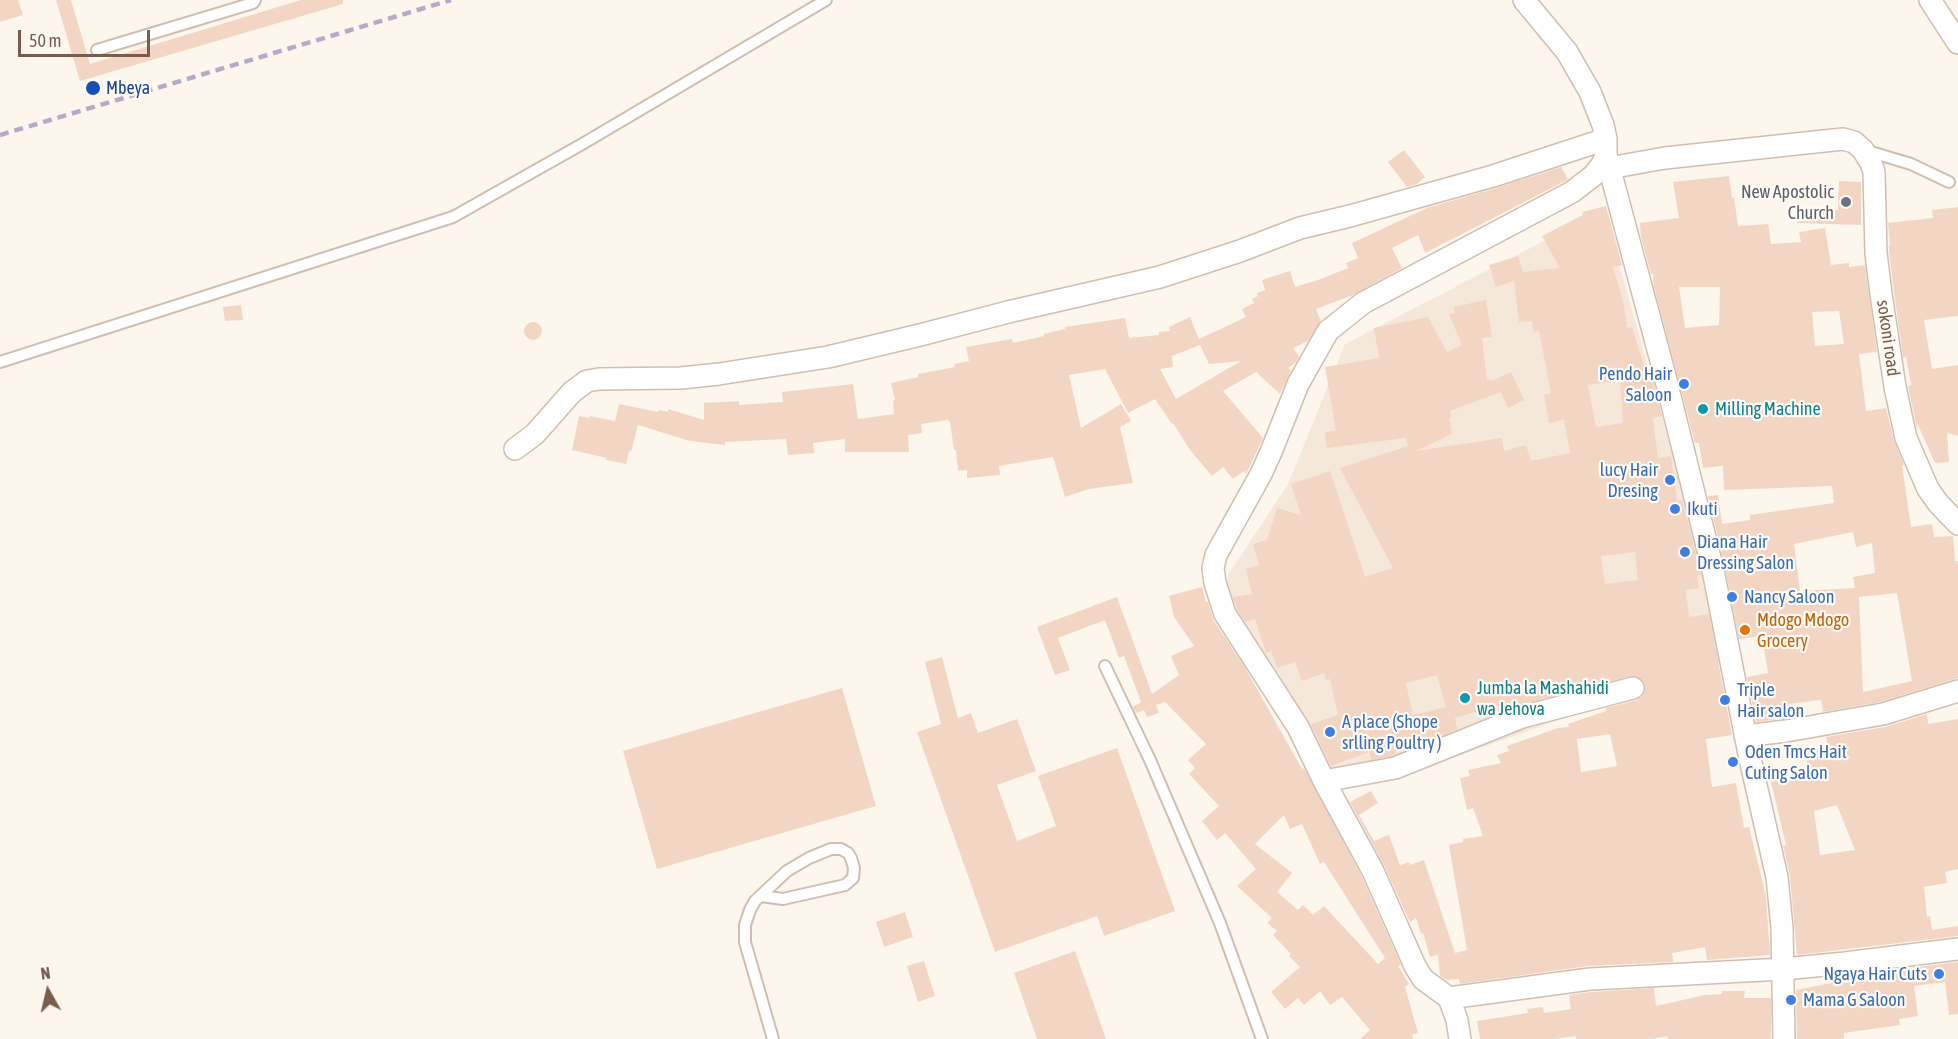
<!DOCTYPE html>
<html>
<head>
<meta charset="utf-8">
<style>
  body { margin:0 }
  #map { position:relative; width:1958px; height:1039px; overflow:hidden; background:#fdf6ec; font-family:"Asap Condensed",sans-serif }
  canvas { display:block }
  .north { position:absolute; left:18px; top:961px; width:60px; height:60px; -webkit-text-stroke:4px #fffaf3; paint-order:stroke; rotate:352deg; font-size:16px; font-weight:700; line-height:24px; text-align:center; color:#7a5c4d }
  .north::after { content:''; display:block; margin:auto; width:21px; height:27px; background:#7a5c4d; clip-path:polygon(50% 0,100% 100%,50% 72%,0 100%) }
  .scale { position:absolute; left:18px; top:30px; width:132px; height:27px; box-sizing:border-box; border:3px solid #7a5c4d; border-top:0; padding-left:8px; font-size:18px; line-height:21px; white-space:nowrap; color:#7a5c4d; -webkit-text-stroke:4px #fffaf3; paint-order:stroke }
</style>
</head>
<body>
<div id="map">
<canvas width="1958" height="1039"></canvas>
<div class="north">N</div>
<div class="scale">50 m</div>
</div>
<script>
const ctx = document.querySelector('canvas').getContext('2d');
ctx.lineJoin = 'round';
function fill(path, color) { ctx.fillStyle = color; ctx.fill(path, 'evenodd'); }
const toPath = rows => new Path2D(rows.map(r => 'M' + r).join(''));
function stroke(path, color, width, dash) { ctx.strokeStyle = color; ctx.lineWidth = width; ctx.lineCap = dash ? 'butt' : 'round'; ctx.setLineDash(dash || []); ctx.stroke(path); }
function drawText(font, color, halo, rows, align = 'center') {
  ctx.font = font + ' "Asap Condensed",sans-serif'; ctx.lineWidth = 4.5; ctx.setLineDash([]); ctx.textBaseline = 'middle'; ctx.strokeStyle = halo; ctx.fillStyle = color; for (const [text, x, y, turn = 0] of rows) {
    ctx.save(); ctx.translate(x, y); ctx.rotate((+turn || 0) * Math.PI / 180); ctx.textAlign = isNaN(turn) ? turn : align; if (halo) ctx.strokeText(text, 0, 0); ctx.fillText(text, 0, 0); ctx.restore();
  }
}
fill(toPath([
  [1604,210,1730,659,1416,771,1379,779,1321,768,1232,613,1226,590,1228,575,1288,484,1345,344]
]), '#f5e8da');
fill(toPath([
  [0,0,18,0,23,15,0,22],
  [56,0,71,0,90,64,301,0,343,0,343,4,80,81],
  [1404,150,1425,177,1417,184,1407,187,1388,162],
  [1561,167,1568,179,1565,181,1425,253,1418,235,1392,248,1402,268,1353,295,1316,309,1321,321,1308,341,1293,348,1299,357,1295,363,1288,368,1291,370,1280,394,1256,372,1223,391,1263,438,1246,474,1244,471,1233,479,1223,467,1212,476,1190,450,1173,423,1172,424,1155,399,1128,413,1105,369,1069,375,1081,428,1121,404,1131,421,1120,427,1133,483,1089,489,1065,497,1053,457,999,466,1000,475,967,478,967,470,958,471,956,450,954,450,950,422,948,420,921,424,922,433,908,435,909,452,845,452,845,439,813,443,814,453,788,455,786,439,725,442,725,445,690,441,638,425,631,452,629,451,626,464,606,460,607,458,572,450,579,416,590,418,590,416,615,421,619,404,658,412,659,410,668,412,668,409,704,420,704,403,739,401,739,405,783,402,782,392,853,384,858,419,894,414,893,400,895,400,891,383,918,377,918,374,955,367,954,364,969,361,966,347,1012,339,1013,343,1044,336,1044,334,1065,329,1065,327,1125,318,1129,338,1159,335,1159,332,1170,331,1169,327,1190,317,1199,339,1246,317,1242,309,1254,303,1252,299,1258,296,1257,293,1265,290,1262,280,1290,271,1295,287,1321,279,1348,268,1346,263,1358,258,1352,243,1427,208,1496,188],
  [1200,345,1209,364,1241,361,1176,399,1160,369,1173,367,1172,356],
  [1729,176,1732,198,1734,197,1738,226,1768,224,1771,244,1801,242,1799,232,1825,228,1831,265,1849,263,1849,267,1865,265,1877,352,1859,354,1866,411,1886,408,1894,441,1904,465,1902,465,1911,527,1932,524,1934,537,1953,536,1955,561,1958,561,1958,678,1880,702,1823,712,1821,700,1789,704,1792,717,1756,722,1747,677,1768,673,1762,636,1739,639,1725,567,1708,496,1718,495,1722,524,1750,520,1750,515,1834,503,1832,486,1724,490,1723,466,1703,468,1699,443,1695,443,1654,287,1653,273,1651,274,1641,237,1640,223,1679,218,1673,182],
  [1679,287,1720,287,1719,325,1685,328],
  [1839,311,1844,344,1815,346,1812,312],
  [1853,532,1856,547,1872,543,1875,573,1853,577,1855,588,1800,591,1794,544],
  [1897,593,1912,681,1863,692,1859,597],
  [1839,181,1861,182,1861,225,1797,223,1797,215,1838,210],
  [1606,206,1622,265,1613,267,1623,300,1627,328,1632,327,1646,372,1651,371,1662,416,1653,418,1658,458,1671,456,1677,501,1682,500,1701,573,1701,575,1697,575,1699,588,1686,590,1689,617,1709,614,1732,735,1706,739,1712,787,1736,783,1744,828,1749,827,1766,896,1770,955,1707,960,1705,947,1672,953,1673,962,1588,966,1460,984,1459,979,1447,980,1440,976,1438,955,1430,957,1423,933,1421,934,1416,918,1410,922,1384,865,1350,802,1371,791,1378,803,1359,815,1374,841,1389,835,1400,865,1409,862,1410,865,1424,860,1455,953,1467,950,1449,845,1463,842,1463,839,1483,836,1473,808,1467,810,1460,778,1470,776,1468,770,1501,763,1497,755,1509,751,1507,746,1558,728,1569,727,1568,724,1606,711,1606,708,1637,700,1642,697,1645,691,1645,685,1642,680,1637,676,1630,676,1519,705,1499,713,1498,705,1455,718,1457,729,1425,742,1425,740,1393,747,1395,754,1391,756,1371,760,1369,752,1331,766,1311,724,1338,715,1330,679,1326,680,1324,673,1302,681,1295,662,1277,668,1271,651,1266,653,1255,619,1245,622,1237,608,1233,597,1252,594,1246,569,1259,565,1253,544,1267,540,1277,508,1301,515,1291,484,1330,471,1365,577,1393,568,1340,468,1408,446,1406,438,1327,448,1325,432,1336,431,1325,367,1379,358,1374,328,1428,317,1447,352,1462,345,1449,314,1455,313,1454,307,1486,300,1492,337,1482,338,1487,380,1491,379,1492,381,1511,372,1524,400,1508,408,1501,392,1450,411,1451,418,1449,418,1452,434,1416,451,1502,438,1504,451,1526,445,1531,461,1570,453,1564,420,1549,423,1544,395,1551,393,1539,331,1533,332,1532,321,1519,322,1514,281,1496,287,1489,265,1518,256,1523,272,1560,268,1542,236,1583,215,1582,212],
  [1620,380,1623,423,1596,427,1588,385],
  [1635,552,1638,580,1605,584,1601,556],
  [1437,675,1446,707,1413,715,1406,683],
  [1610,734,1617,766,1581,772,1577,739],
  [1958,207,1958,316,1924,320,1932,369,1958,365,1958,436,1947,433,1949,462,1935,463,1917,423,1918,433,1908,386,1911,385,1906,357,1903,357,1894,292,1889,252,1889,246,1890,245,1888,223,1933,218,1932,210],
  [241,305,243,320,225,321,223,307],
  '524 331a9 9 0 1 1 18 0a9 9 0 1 1-18 0Z',
  [1202,587,1206,602,1208,602,1214,621,1244,666,1302,769,1304,768,1362,877,1401,965,1398,966,1409,984,1405,987,1418,1033,1412,1035,1413,1039,1360,1039,1370,1030,1342,997,1330,1005,1320,991,1304,1005,1298,998,1285,1009,1271,992,1300,967,1289,956,1291,954,1273,935,1277,931,1267,923,1272,918,1237,886,1256,869,1225,833,1217,840,1202,821,1219,806,1189,774,1195,768,1188,760,1206,744,1165,702,1156,705,1159,713,1147,717,1144,710,1136,713,1133,707,1141,702,1124,656,1119,658,1105,620,1058,638,1070,670,1055,675,1037,627,1117,597,1152,694,1179,675,1171,656,1194,646,1174,617,1169,596],
  [1284,815,1290,829,1302,824,1320,864,1324,862,1385,958,1378,964,1324,906,1313,915,1303,905,1298,910,1277,892,1292,873,1255,844],
  [942,657,958,718,971,713,978,733,1017,719,1036,771,997,785,1017,841,1056,826,1038,776,1117,748,1175,911,1104,936,1097,916,995,952,917,732,941,724,925,662],
  [842,688,876,806,657,869,623,751],
  [1927,714,1928,724,1958,719,1958,869,1945,872,1947,883,1924,887,1927,917,1930,916,1932,930,1958,926,1958,936,1797,955,1790,876,1783,845,1786,845,1771,782,1810,772,1805,753,1828,748,1826,737,1885,727],
  [1837,805,1855,850,1820,855,1814,811],
  [905,912,913,937,884,947,876,922],
  [1075,951,1106,1039,1037,1039,1014,973],
  [924,961,935,996,918,1002,907,966],
  [1958,962,1958,1014,1949,1015,1945,982,1914,986,1918,1016,1899,1019,1900,1025,1844,1033,1844,1039,1797,1039,1796,990,1837,982,1837,984,1875,979,1875,973,1886,971],
  [1654,988,1656,1006,1705,995,1722,994,1722,991,1745,991,1744,998,1771,998,1771,1039,1668,1039,1668,1036,1650,1039,1576,1039,1576,1036,1553,1039,1480,1039,1477,1021,1528,1013,1527,1009,1543,1007,1544,1013,1571,1009,1569,995,1591,992]
]), '#f3d5c3');
const service = toPath([
  [97,50,253,3,255,0],
  [1864,150,1911,164,1949,182],
  [0,362,453,217,584,143,826,0],
  [1105,666,1150,760,1220,923,1262,1039],
  [761,896,783,899,845,885,853,878,854,868,851,858,848,853,841,849,831,849,809,858,787,871,755,901,750,910,745,925,745,942,773,1039]
]);
const minor = toPath([
  [1930,0,1958,43],
  [1606,155,1665,376,1713,570,1750,759,1777,877,1782,928,1784,1039],
  [1609,168,1665,158,1843,139,1854,142,1863,150,1871,163,1874,172,1876,253,1881,294,1895,387,1906,438,1928,489,1938,503,1958,524],
  [515,449,535,434,572,392,587,381,599,379,681,378,719,374,828,357,920,335,1008,312,1160,277,1240,251,1300,228,1350,216,1493,176,1606,139],
  [1745,736,1786,731,1883,714,1958,691],
  [1324,781,1395,768,1522,717,1633,688],
  [1449,998,1590,979,1784,969,1845,963,1958,949],
  [1460,1039,1457,1020,1449,998,1423,979,1415,966,1373,871,1324,781,1298,727,1225,614,1215,583,1213,568,1216,555,1261,474,1271,452,1298,384,1328,331,1363,303,1572,192,1594,175,1603,163,1606,155,1606,139,1603,125,1590,92,1567,52,1524,0]
]);
stroke(service, '#d1beb0', 14);
stroke(minor, '#d1beb0', 24);
stroke(service, '#fff', 10);
stroke(minor, '#fff', 21);
stroke(toPath([
  [0,135,451,0]
]), '#b9a8c9', 4.5, [9, 6]);
for (const [x, y, r, color] of [
  [93,88,8,"#1a4fb4"],
  [1846,202,6,"#6b7280"],
  [1684,384,6,"#3f7fe0"],
  [1703,409,6,"#0f9aa8"],
  [1670,480,6,"#3f7fe0"],
  [1675,509,6,"#3f7fe0"],
  [1685,552,6,"#3f7fe0"],
  [1732,597,6,"#3f7fe0"],
  [1745,630,6,"#e8710a"],
  [1465,698,6,"#0f9aa8"],
  [1725,700,6,"#3f7fe0"],
  [1330,732,6,"#3f7fe0"],
  [1733,762,6,"#3f7fe0"],
  [1939,974,6,"#3f7fe0"],
  [1791,1000,6,"#3f7fe0"]
]) { const dot = new Path2D(); dot.arc(x, y, r, 0, 2 * Math.PI); ctx.fillStyle = color; ctx.fill(dot); stroke(dot, '#fffaf3', 2); }
drawText('18px', '#164399', '#fffaf3', [
  ["Mbeya",106,88]
], 'left');
drawText('18px', '#5b616d', '#fffaf3', [
  ["New Apostolic",1834,192],
  ["Church",1834,213]
], 'right');
drawText('18px', '#7a5c4d', '#fffaf3', [
  ["sokoni road",1888,338,82]
]);
drawText('18px', '#366cbe', '#fffaf3', [
  ["Pendo Hair",1672,374,"right"],
  ["Saloon",1672,395,"right"],
  ["lucy Hair",1658,470,"right"],
  ["Dresing",1658,491,"right"],
  ["Ikuti",1687,509],
  ["Diana Hair",1697,542],
  ["Dressing Salon",1697,563],
  ["Nancy Saloon",1744,597],
  ["Triple",1737,690],
  ["Hair salon",1737,711],
  ["A place (Shope",1342,722],
  ["srlling Poultry )",1342,743],
  ["Oden Tmcs Hait",1745,752],
  ["Cuting Salon",1745,773],
  ["Ngaya Hair Cuts",1927,974,"right"],
  ["Mama G Saloon",1803,1000]
], 'left');
drawText('18px', '#0d838f', '#fffaf3', [
  ["Milling Machine",1715,409],
  ["Jumba la Mashahidi",1477,688],
  ["wa Jehova",1477,709]
], 'left');
drawText('18px', '#c56008', '#fffaf3', [
  ["Mdogo Mdogo",1757,620],
  ["Grocery",1757,641]
], 'left');
</script>
</body>
</html>
